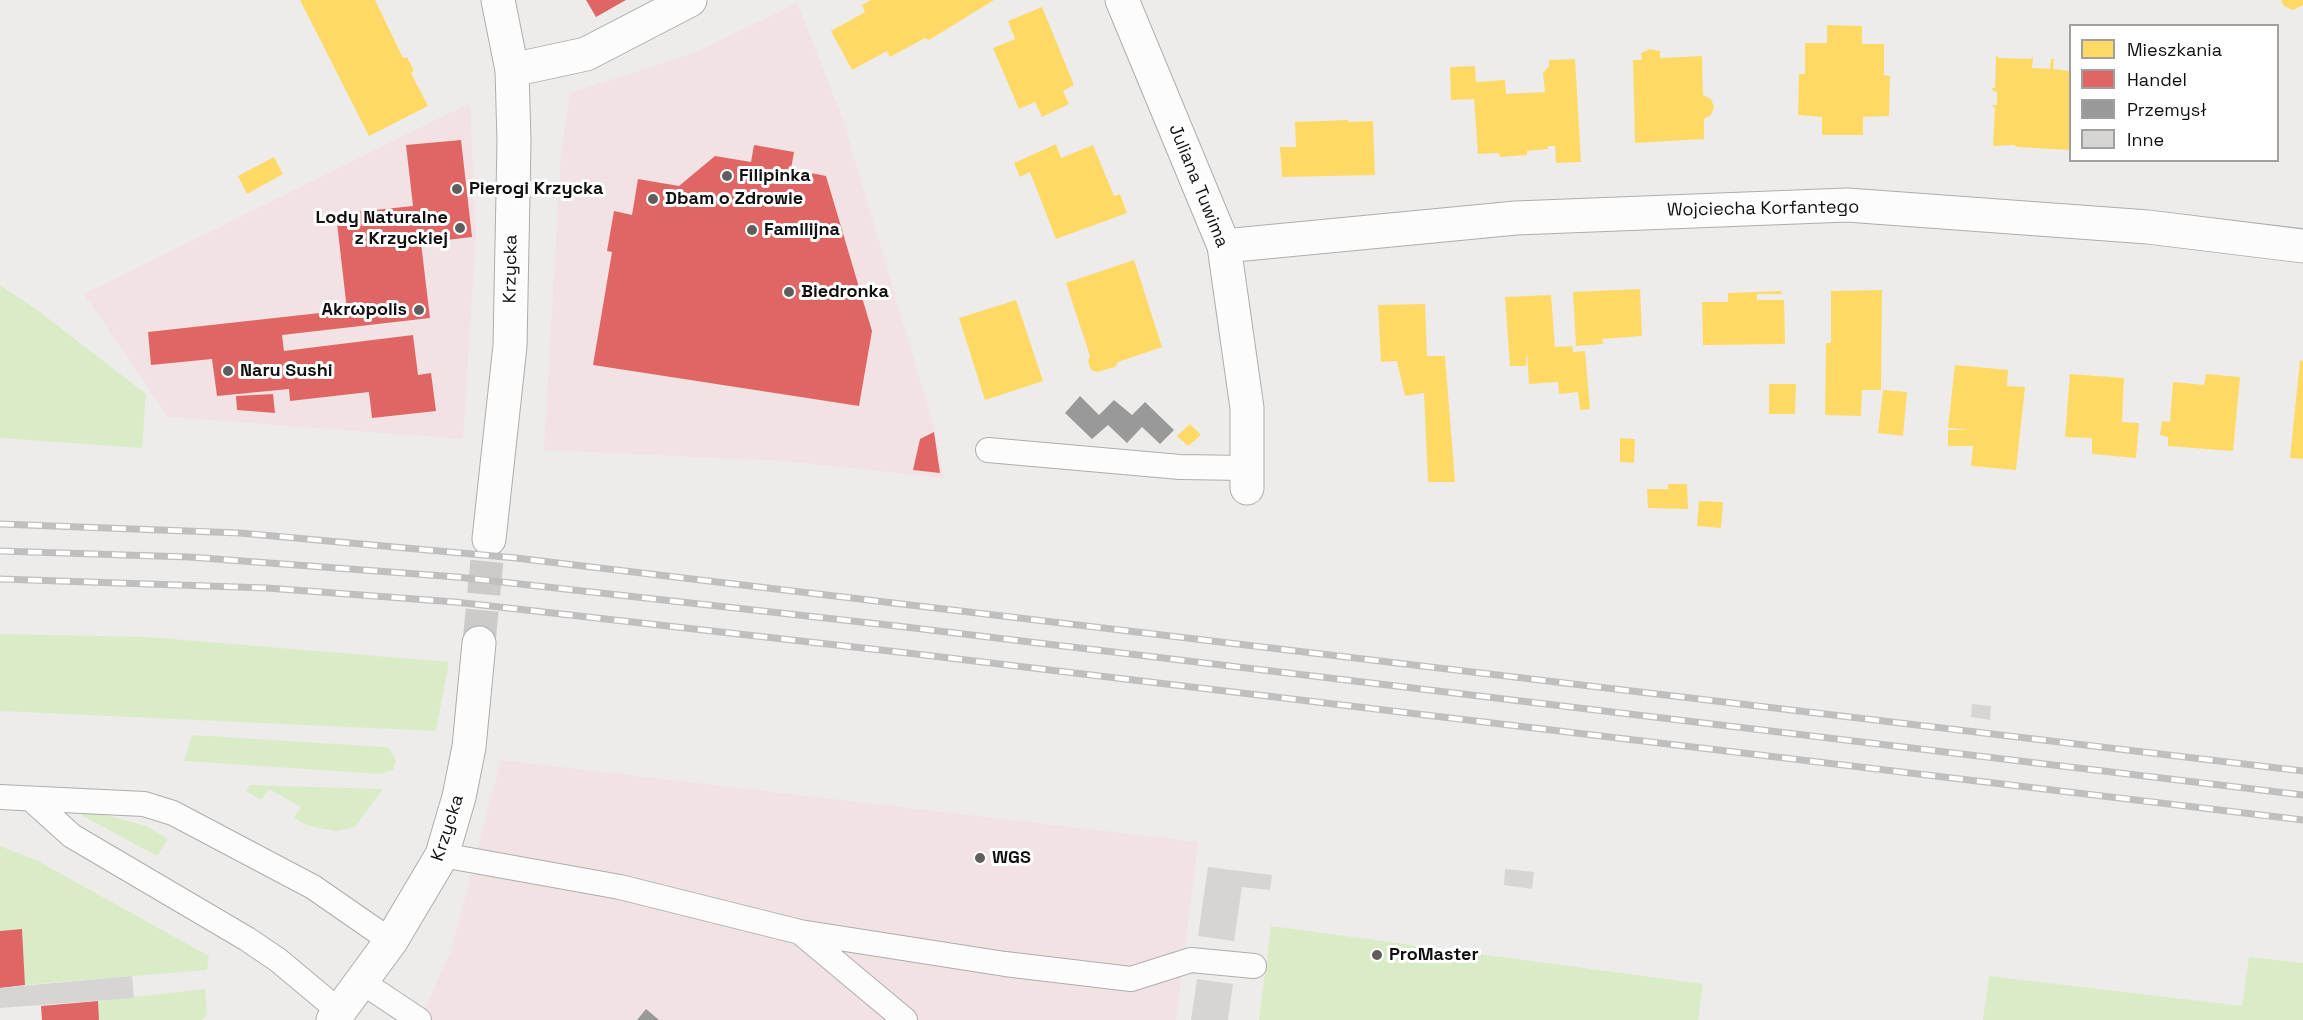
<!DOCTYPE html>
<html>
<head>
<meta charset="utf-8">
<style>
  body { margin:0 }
  #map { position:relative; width:2303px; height:1020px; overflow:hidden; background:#eeecea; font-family:"Space Grotesk",sans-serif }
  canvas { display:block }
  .legend { position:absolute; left:2069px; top:24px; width:210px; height:138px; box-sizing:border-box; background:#fff; border:2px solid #a0a09f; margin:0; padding:8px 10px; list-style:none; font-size:18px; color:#121110 }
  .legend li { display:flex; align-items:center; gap:12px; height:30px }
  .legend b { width:30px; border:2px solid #a0a09f }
</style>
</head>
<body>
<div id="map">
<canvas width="2303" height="1020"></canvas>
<ul class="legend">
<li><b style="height:16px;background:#ffd966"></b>Mieszkania</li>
<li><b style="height:16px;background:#e06666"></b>Handel</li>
<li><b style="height:16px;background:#999"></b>Przemysł</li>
<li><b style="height:16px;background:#d6d5d4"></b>Inne</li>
</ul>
</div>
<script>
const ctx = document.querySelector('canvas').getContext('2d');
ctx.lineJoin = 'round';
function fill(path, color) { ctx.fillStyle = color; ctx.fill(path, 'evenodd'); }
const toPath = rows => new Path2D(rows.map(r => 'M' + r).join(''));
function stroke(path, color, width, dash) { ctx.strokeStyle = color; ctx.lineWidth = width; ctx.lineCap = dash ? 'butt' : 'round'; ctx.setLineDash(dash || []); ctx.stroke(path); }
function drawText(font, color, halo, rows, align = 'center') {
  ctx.font = font + ' "Space Grotesk",sans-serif'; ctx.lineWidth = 6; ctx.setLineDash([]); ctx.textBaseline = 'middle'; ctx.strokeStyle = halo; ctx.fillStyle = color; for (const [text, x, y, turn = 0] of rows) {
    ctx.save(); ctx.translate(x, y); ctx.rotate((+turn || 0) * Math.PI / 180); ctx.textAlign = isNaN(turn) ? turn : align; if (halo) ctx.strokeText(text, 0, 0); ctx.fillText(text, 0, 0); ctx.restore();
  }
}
fill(toPath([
  [797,3,842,117,934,427,944,478,783,461,544,450,561,152,570,93,694,53],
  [470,103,476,234,463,439,168,417,84,294],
  [501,760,1198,842,1176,1020,420,1020,451,951]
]), '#f2e2e3');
fill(toPath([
  [0,285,36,309,146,394,142,448,0,438],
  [0,634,148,637,449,662,436,731,0,711],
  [192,735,385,747,390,749,396,761,393,770,380,774,184,761],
  [250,785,383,789,355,827,335,831,308,826,294,818,301,807,269,789,261,800,246,791],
  [91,811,146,826,168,839,157,856,81,815],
  [0,846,38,861,209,956,207,970,25,985,22,930,0,931],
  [1271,926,1703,984,1698,1020,1259,1020],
  [2249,957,2303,963,2303,1020,1983,1020,1989,976,2242,1006],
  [205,989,207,1014,202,1020,99,1020,98,1001]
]), '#d9ecc7');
fill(toPath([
  [300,0,375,0,403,58,407,57,414,71,411,72,413,77,428,106,369,136],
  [871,0,994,0,929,40,925,38,890,57,887,51,852,70,831,31,865,12,862,5],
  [2281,0,2303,0,2303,5,2293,10,2284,6],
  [1042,7,1074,85,1063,91,1069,104,1042,117,1035,102,1019,109,993,48,1015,39,1008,21],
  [1827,25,1862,26,1862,44,1884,44,1884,75,1890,76,1889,116,1863,117,1863,135,1822,135,1822,117,1798,115,1799,74,1805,74,1805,43,1827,43],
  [1650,49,1660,51,1660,58,1702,56,1703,95,1711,99,1714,107,1711,115,1704,119,1704,139,1635,143,1633,60,1642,60,1641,53],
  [1996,55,1999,58,2030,59,2033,57,2032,68,2050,69,2051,59,2054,59,2053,69,2070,71,2070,150,2017,147,2014,145,1993,146,1995,109,1992,105,1997,105,1997,92,1993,91,1992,88,1995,88],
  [1575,59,1581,162,1556,163,1555,146,1548,146,1548,149,1527,151,1527,155,1500,157,1499,153,1478,154,1474,99,1451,100,1450,67,1475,66,1476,82,1505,80,1506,94,1545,92,1543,73,1549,66,1549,60],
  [1348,120,1348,122,1373,121,1375,175,1282,177,1280,147,1296,147,1295,122],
  [1056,144,1061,158,1093,145,1114,196,1120,194,1127,213,1056,239,1030,172,1020,177,1014,163],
  [274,157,283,174,247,194,238,176],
  [1134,260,1162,347,1118,362,1115,367,1097,372,1091,370,1088,361,1090,356,1066,283],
  [1640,289,1642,336,1602,339,1603,344,1576,346,1573,292],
  [1882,290,1881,390,1862,390,1861,416,1825,415,1826,343,1831,343,1831,291],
  [1781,291,1782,294,1757,294,1757,300,1784,300,1785,344,1703,345,1702,302,1728,302,1728,293],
  [1551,295,1555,347,1572,346,1573,352,1585,351,1590,409,1580,410,1578,392,1559,394,1558,382,1529,384,1527,352,1526,366,1510,366,1505,297],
  [1016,300,1043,381,985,400,959,318],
  [1425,304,1427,356,1445,356,1455,482,1428,482,1424,393,1405,396,1397,361,1381,362,1378,305],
  [2300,360,2303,361,2303,459,2290,458],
  [1955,365,2008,370,2007,386,2025,387,2016,470,1971,466,1973,446,1948,446,1948,430,1969,430,1948,428],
  [2070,374,2124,378,2122,422,2139,423,2136,458,2092,454,2092,438,2065,437],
  [2206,374,2240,377,2233,451,2168,446,2168,437,2160,435,2162,421,2170,422,2173,382,2204,385],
  [1769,384,1796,384,1795,414,1769,414],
  [1883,390,1907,392,1903,436,1878,433],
  [1190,424,1201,435,1188,446,1177,436],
  [1620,438,1635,439,1634,463,1620,462],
  [1668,484,1687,484,1688,509,1648,508,1647,489,1668,489],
  [1699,501,1723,502,1721,528,1697,526]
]), '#ffd966');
fill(toPath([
  [586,0,626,0,596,17],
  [461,140,472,237,421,243,430,318,282,335,284,351,413,335,418,375,431,373,436,411,372,418,369,392,290,401,289,389,217,396,212,359,151,365,148,332,347,310,336,214,413,206,406,145],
  [754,145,794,152,791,169,826,176,872,331,859,406,593,365,612,252,607,251,614,211,632,215,638,179,679,186,715,156,751,162],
  [273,394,275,413,237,410,236,396],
  [934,432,940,473,913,470,920,439],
  [22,929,25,985,0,988,0,931],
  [98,1001,99,1020,42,1020,41,1006]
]), '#e06666');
fill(toPath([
  [1080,396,1099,415,1114,400,1132,415,1145,402,1174,430,1160,444,1142,427,1127,443,1108,425,1092,439,1065,413],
  [646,1009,659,1020,637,1020]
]), '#999');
fill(toPath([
  [1972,704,1991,706,1990,720,1971,717],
  [1208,867,1272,875,1270,890,1242,887,1234,941,1198,936],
  [1505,869,1534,872,1532,889,1504,885],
  [132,976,134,998,0,1008,0,988],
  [1197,979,1233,984,1228,1020,1191,1020]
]), '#d6d5d4');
stroke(toPath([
  [479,643,489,539]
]), '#cdcbc9', 33, [33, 16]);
const lane = toPath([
  [988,450,1180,467,1246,468],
  [0,797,144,804,173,813,313,887,391,941],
  [32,800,72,836,247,939,278,960,339,1011],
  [442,855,620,887,800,932,1005,964,1131,979,1191,960,1254,966],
  [801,933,905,1020],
  [362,982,419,1020]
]);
const street = toPath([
  [1122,0,1224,246,1247,408,1247,488],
  [512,70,586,54,690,0],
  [1224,246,1516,218,1847,205,2148,227,2303,246]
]);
const secondary = toPath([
  [489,539,510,346,514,142,512,70,498,0],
  [333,1020,391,941,442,855,459,797,469,747,479,643]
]);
stroke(lane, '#aeadac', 26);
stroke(street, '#aeadac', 35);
stroke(secondary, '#aeadac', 35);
stroke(lane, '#fcfcfc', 24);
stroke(street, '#fcfcfc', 33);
stroke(secondary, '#fcfcfc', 33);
const rail = toPath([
  [0,524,240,533,516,558,2303,771],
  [0,551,189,557,457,577,897,626,2303,795],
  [0,579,267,588,455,602,916,654,2303,820]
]);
stroke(rail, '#c0bfbf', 7);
stroke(rail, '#fff', 4.5, [14]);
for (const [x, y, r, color] of [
  [727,176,6,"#5f5e5c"],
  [457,189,6,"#5f5e5c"],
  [653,199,6,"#5f5e5c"],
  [460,228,6,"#5f5e5c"],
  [752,230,6,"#5f5e5c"],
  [789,292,6,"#5f5e5c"],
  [419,310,6,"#5f5e5c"],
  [228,371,6,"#5f5e5c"],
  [980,858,6,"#5f5e5c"],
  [1377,955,6,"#5f5e5c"]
]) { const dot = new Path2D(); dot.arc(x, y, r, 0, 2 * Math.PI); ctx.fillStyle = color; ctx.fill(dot); stroke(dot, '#fff', 2); }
drawText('bold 18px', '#121110', '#fff', [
  ["Filipinka",739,176],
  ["Pierogi Krzycka",469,189],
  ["Dbam o Zdrowie",665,199],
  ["Lody Naturalne",448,218,"right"],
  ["z Krzyckiej",448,239,"right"],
  ["Familijna",764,230],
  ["Biedronka",801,292],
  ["Akrωpolis",407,310,"right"],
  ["Naru Sushi",240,371],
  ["WGS",992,858],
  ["ProMaster",1389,955]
], 'left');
drawText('18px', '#121110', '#fff', [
  ["Juliana Tuwima",1198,186,68],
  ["Wojciecha Korfantego",1763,209,-1],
  ["Krzycka",511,269,-89],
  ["Krzycka",448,828,-72]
]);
</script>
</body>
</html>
